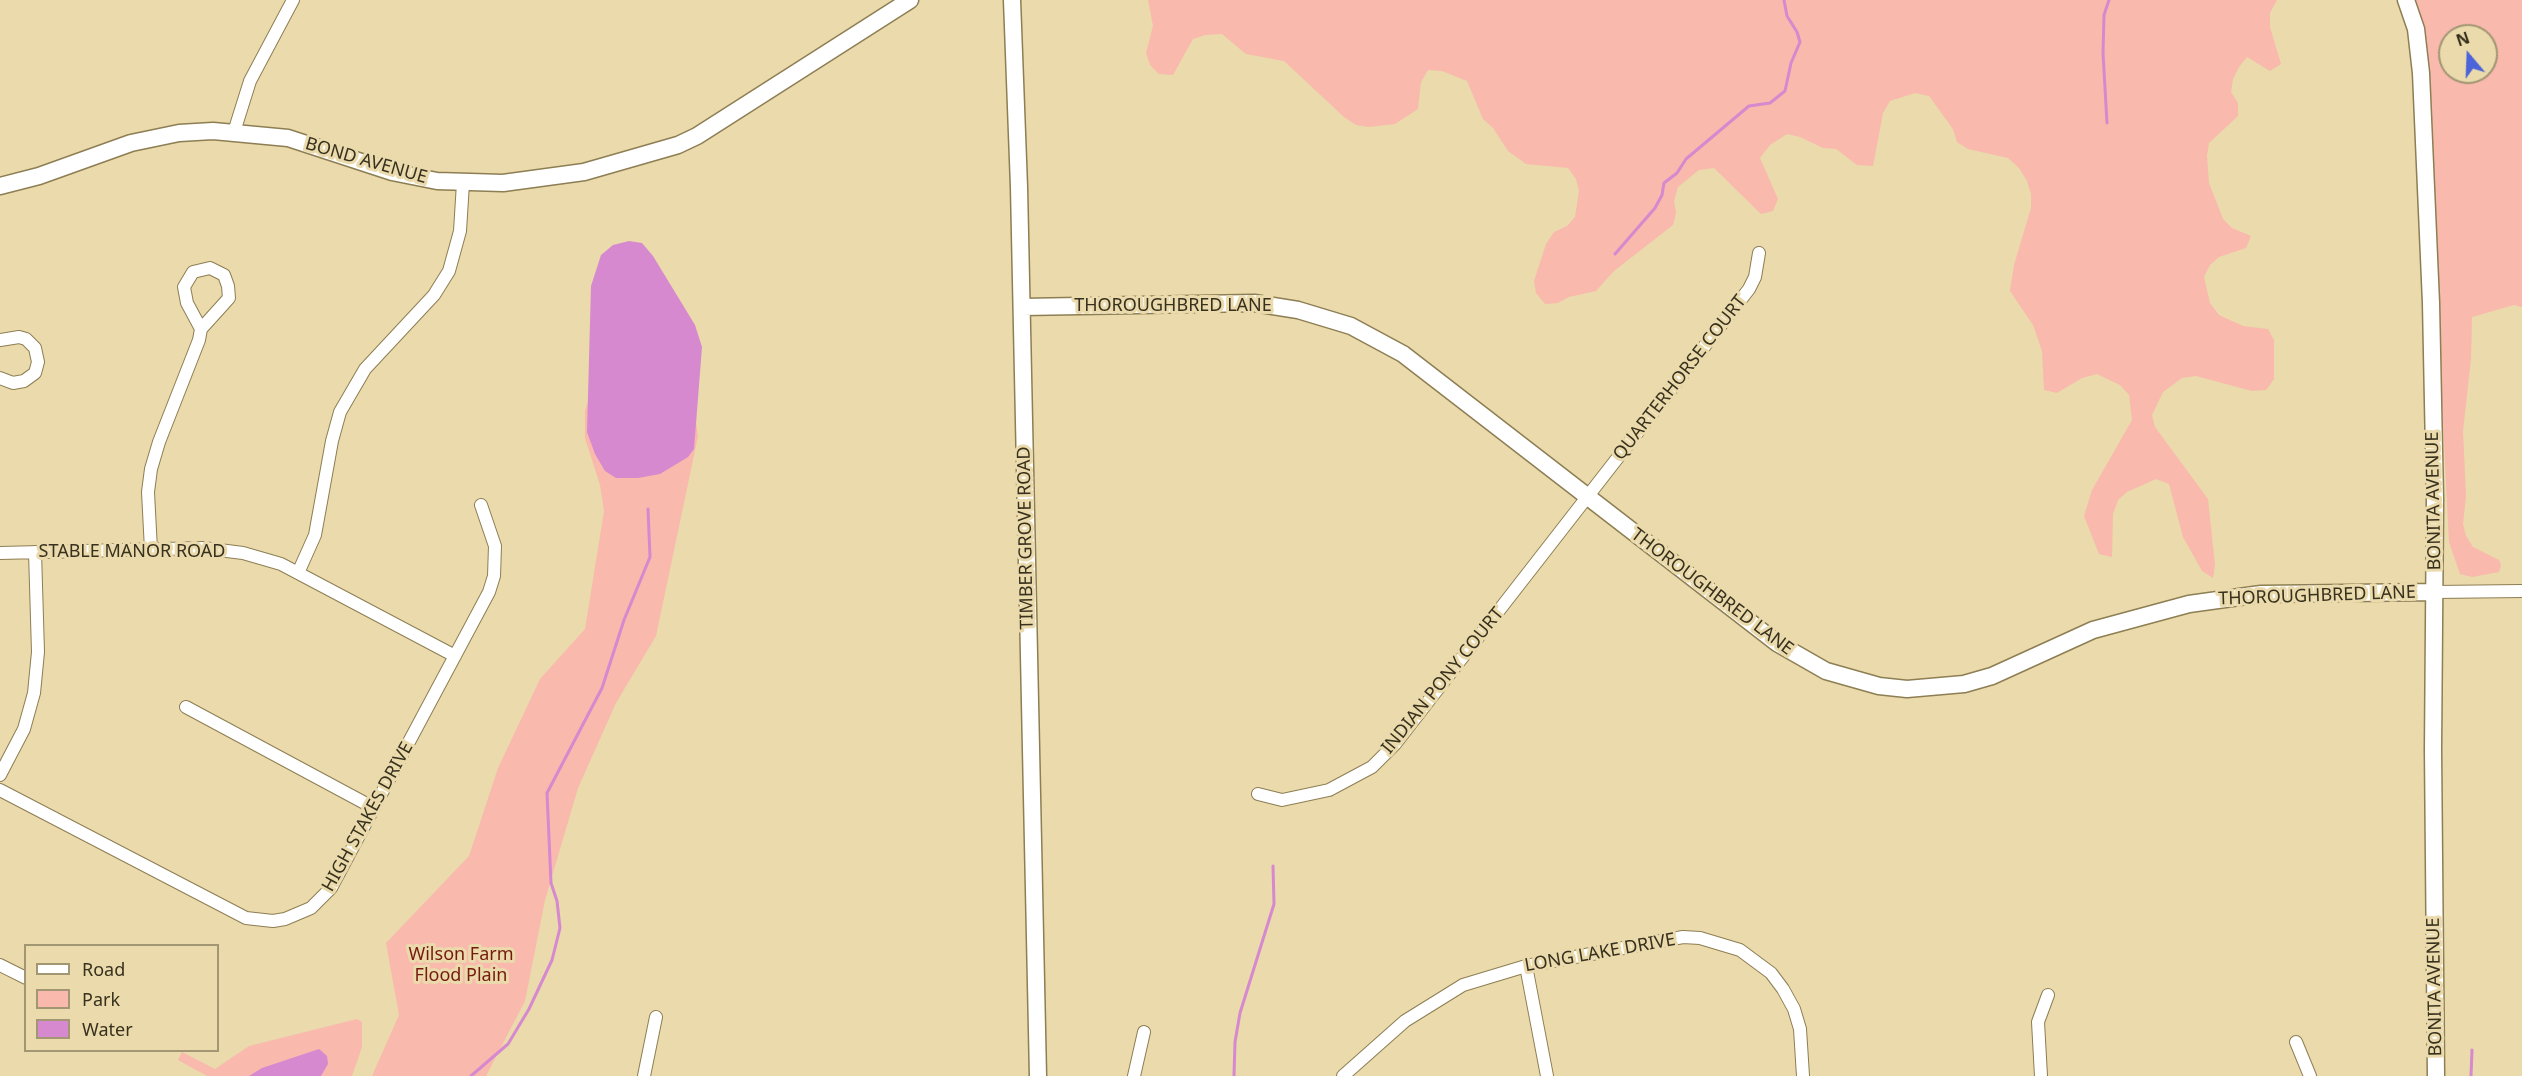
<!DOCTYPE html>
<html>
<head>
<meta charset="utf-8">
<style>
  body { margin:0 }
  #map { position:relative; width:2522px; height:1076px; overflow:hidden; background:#eadaac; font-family:"Noto Sans",sans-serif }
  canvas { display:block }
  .legend { position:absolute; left:24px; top:944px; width:195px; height:108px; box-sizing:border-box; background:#eadaac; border:2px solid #a29673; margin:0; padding:8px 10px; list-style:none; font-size:18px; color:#37311e }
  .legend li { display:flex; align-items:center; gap:12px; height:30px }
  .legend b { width:30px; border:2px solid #a29673 }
  .north { position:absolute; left:2438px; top:24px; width:60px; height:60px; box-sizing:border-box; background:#eadaac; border:2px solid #a29673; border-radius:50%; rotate:341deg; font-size:16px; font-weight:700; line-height:24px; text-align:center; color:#37311e }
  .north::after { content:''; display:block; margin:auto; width:21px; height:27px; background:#4c64d9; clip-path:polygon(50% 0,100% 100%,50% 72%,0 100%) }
</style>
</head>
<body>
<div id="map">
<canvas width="2522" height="1076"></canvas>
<ul class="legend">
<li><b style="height:8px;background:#fff"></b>Road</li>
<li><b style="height:16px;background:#f9b9ad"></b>Park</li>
<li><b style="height:16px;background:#d689ce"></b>Water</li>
</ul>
<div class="north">N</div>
</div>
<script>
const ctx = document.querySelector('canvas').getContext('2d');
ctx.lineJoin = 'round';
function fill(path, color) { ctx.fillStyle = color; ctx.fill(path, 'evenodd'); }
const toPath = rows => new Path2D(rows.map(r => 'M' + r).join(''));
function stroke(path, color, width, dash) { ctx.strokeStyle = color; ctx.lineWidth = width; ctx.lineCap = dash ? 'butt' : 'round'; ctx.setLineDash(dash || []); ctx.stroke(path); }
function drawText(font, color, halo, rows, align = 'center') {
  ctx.font = font + ' "Noto Sans",sans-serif'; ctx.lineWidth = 6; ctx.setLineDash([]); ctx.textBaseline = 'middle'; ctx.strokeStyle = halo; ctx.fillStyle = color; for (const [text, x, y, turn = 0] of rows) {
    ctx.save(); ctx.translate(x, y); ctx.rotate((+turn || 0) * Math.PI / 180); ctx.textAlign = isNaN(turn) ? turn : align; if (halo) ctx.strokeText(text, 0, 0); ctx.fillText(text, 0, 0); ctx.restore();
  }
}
fill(toPath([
  [1148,0,2277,0,2270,13,2270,27,2281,64,2270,71,2247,57,2239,67,2233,79,2231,92,2238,103,2238,116,2209,143,2207,156,2209,183,2223,219,2232,228,2251,236,2246,248,2219,257,2210,265,2204,277,2210,303,2219,315,2243,326,2268,329,2274,340,2274,379,2266,390,2252,391,2196,376,2182,378,2163,392,2152,415,2155,427,2208,499,2215,565,2213,578,2202,571,2183,537,2169,484,2156,479,2127,492,2118,500,2113,514,2112,557,2099,554,2084,516,2092,490,2132,420,2129,395,2120,385,2097,374,2082,378,2057,393,2044,390,2042,351,2033,325,2010,291,2014,265,2031,208,2031,194,2027,181,2019,168,2008,158,1968,149,1957,142,1953,129,1929,96,1915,93,1890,101,1883,113,1873,166,1857,165,1836,149,1823,148,1800,137,1787,134,1770,145,1760,158,1778,199,1773,211,1761,214,1714,168,1699,170,1678,187,1674,201,1676,213,1673,225,1614,271,1596,291,1569,297,1558,303,1545,304,1536,293,1534,281,1546,244,1554,232,1567,226,1575,217,1579,191,1576,179,1568,168,1526,164,1508,151,1493,128,1483,119,1467,81,1442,71,1428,70,1421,82,1418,109,1395,124,1369,127,1356,125,1344,117,1284,61,1246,54,1222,34,1205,35,1193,39,1173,75,1159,74,1150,65,1146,53,1153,26],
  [2413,0,2522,0,2522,307,2514,305,2472,317,2471,359,2463,431,2466,496,2463,524,2466,536,2473,547,2499,560,2501,565,2499,572,2472,577,2460,574,2449,542,2437,304],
  [2450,36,2486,36,2486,72,2450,72],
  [689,372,698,436,656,636,616,703,578,788,545,900,525,1001,486,1076,372,1076,399,1015,386,943,469,856,498,768,540,679,585,629,604,511,600,485,585,438,585,411,593,385],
  [357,1019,362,1022,362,1047,352,1076,207,1076,178,1060,182,1052,215,1069,249,1046]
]), '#f9b9ad');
fill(toPath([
  [629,241,642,243,653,256,695,325,702,347,694,449,688,457,660,474,638,478,616,478,605,471,595,454,587,432,591,286,601,255,613,245],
  [319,1049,327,1056,328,1064,321,1076,249,1076,262,1068]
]), '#d689ce');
stroke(toPath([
  [2107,123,2103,53,2104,15,2109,0],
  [1615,254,1655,208,1662,195,1664,183,1677,173,1686,159,1749,106,1770,103,1785,91,1791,63,1800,42,1797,32,1787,16,1784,0],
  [471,1076,508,1044,529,1009,552,960,560,928,557,901,551,883,547,793,602,688,624,620,650,557,648,509],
  [1234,1076,1235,1042,1240,1013,1274,904,1273,866],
  [2471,1076,2472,1050]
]), '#d689ce', 3);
const street = toPath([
  [234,132,250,81,293,0],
  [0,340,19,337,26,339,35,348,38,362,35,373,24,381,13,383,0,378],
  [151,550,148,492,151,469,159,442,199,340,201,329,229,298,228,286,224,275,210,268,193,272,184,287,187,303,201,329],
  [0,553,203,548,243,553,281,564,455,656],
  [298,573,315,535,332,441,340,412,365,369,434,295,449,271,460,231,463,183],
  [2435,592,2522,591],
  [186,707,374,808],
  [0,775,24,729,34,693,38,652,35,552],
  [0,790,246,918,273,921,285,919,311,908,331,888,489,592,494,576,495,546,481,505],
  [1258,794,1282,800,1329,790,1372,767,1395,744,1749,289,1755,277,1759,253],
  [0,965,26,978],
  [1526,966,1547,1076],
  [2296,1042,2310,1076],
  [644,1076,656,1017],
  [1134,1076,1144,1032],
  [1343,1076,1405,1021,1463,985,1526,966,1683,937,1700,938,1740,950,1771,973,1783,989,1794,1009,1800,1029,1803,1076],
  [2041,1076,2038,1022,2048,995]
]);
const secondary = toPath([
  [1012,0,1019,187,1038,1076],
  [2406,0,2416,29,2421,73,2431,303,2435,500,2433,750,2436,1076],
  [0,186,39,176,131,143,179,133,213,131,288,138,392,172,437,181,503,183,584,172,678,145,697,136,910,0],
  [1022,307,1254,303,1298,310,1351,326,1403,354,1777,643,1826,671,1879,686,1907,689,1964,684,1992,676,2093,630,2189,604,2261,594,2435,592]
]);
stroke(street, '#8d7e53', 14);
stroke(secondary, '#8d7e53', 19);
stroke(street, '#fff', 12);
stroke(secondary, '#fff', 16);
drawText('18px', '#37311e', '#eadaac', [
  ["BOND AVENUE",366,161,16],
  ["THOROUGHBRED LANE",1173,306],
  ["QUARTERHORSE COURT",1680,378,-52],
  ["BONITA AVENUE",2434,501,-91],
  ["TIMBER GROVE ROAD",1026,538,-91],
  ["STABLE MANOR ROAD",132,552],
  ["THOROUGHBRED LANE",1712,592,37],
  ["THOROUGHBRED LANE",2317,596,-2],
  ["INDIAN PONY COURT",1443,681,-51],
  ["HIGH STAKES DRIVE",368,817,-61],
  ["LONG LAKE DRIVE",1600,953,-10],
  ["BONITA AVENUE",2435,987,-91]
]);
drawText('18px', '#751a0f', '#eadaac', [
  ["Wilson Farm",461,955],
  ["Flood Plain",461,976]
]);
</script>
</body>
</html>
